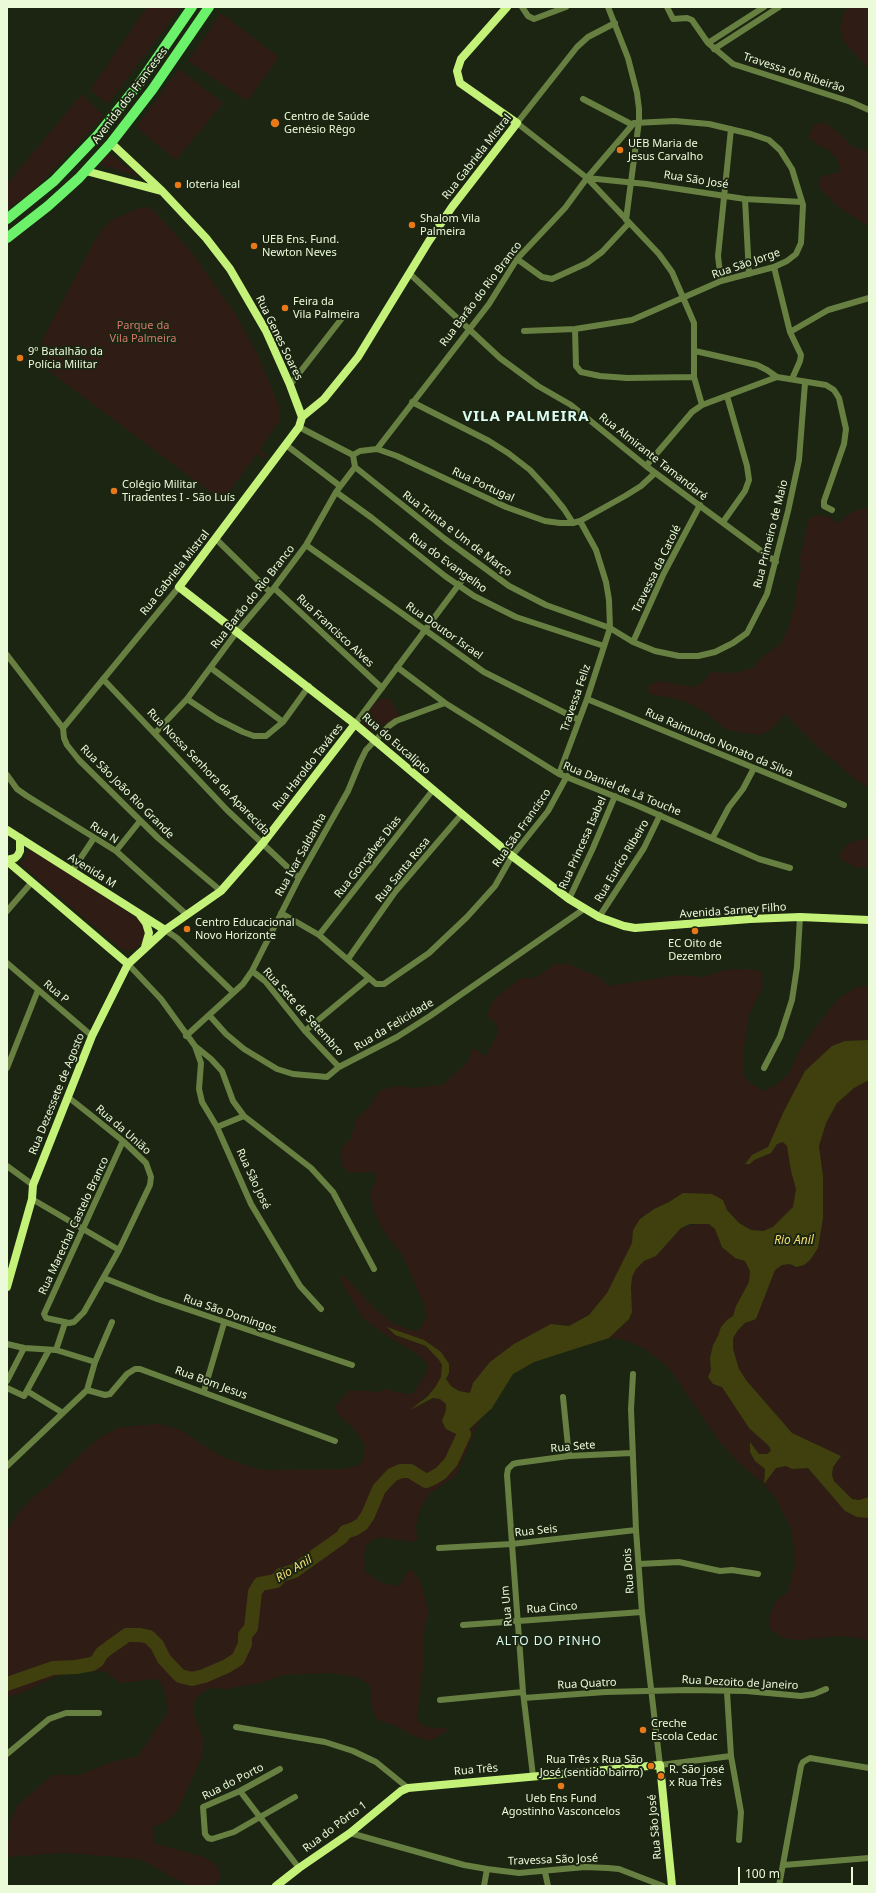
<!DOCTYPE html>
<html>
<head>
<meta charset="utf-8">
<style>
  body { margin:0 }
  #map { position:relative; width:876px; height:1893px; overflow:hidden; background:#1b2512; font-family:"Noto Sans",sans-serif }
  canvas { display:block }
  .frame { position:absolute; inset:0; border:8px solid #ebfbd9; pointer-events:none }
  .scale { position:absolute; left:738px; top:1867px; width:115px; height:18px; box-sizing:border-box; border:2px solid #ebfbd9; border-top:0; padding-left:5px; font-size:12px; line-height:14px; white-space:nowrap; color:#ebfbd9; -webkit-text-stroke:3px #1b2512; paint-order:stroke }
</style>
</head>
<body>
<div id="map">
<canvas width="876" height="1893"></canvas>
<div class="frame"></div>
<div class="scale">100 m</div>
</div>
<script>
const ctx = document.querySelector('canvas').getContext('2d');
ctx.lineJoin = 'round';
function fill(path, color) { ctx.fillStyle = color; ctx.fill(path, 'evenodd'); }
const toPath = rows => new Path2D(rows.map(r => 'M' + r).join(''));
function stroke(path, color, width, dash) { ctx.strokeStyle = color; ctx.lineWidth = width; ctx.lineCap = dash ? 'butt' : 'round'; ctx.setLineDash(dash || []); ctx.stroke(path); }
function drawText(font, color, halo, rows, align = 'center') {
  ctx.font = font + ' "Noto Sans",sans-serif'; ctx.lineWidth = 4; ctx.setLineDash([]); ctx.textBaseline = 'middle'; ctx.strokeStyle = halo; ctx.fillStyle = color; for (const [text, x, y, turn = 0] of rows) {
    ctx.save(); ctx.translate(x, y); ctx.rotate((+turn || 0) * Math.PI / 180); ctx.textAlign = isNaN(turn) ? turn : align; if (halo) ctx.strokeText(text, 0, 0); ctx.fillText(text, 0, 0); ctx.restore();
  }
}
fill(toPath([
  [147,7,181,7,108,104,90,90],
  [848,7,869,7,869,69,843,41,840,26,843,14],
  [221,13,279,57,247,101,188,61],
  [179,69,223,103,176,160,136,127],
  [82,94,104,116,32,192,7,209,7,184],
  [825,123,839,133,853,147,869,152,869,227,837,206,820,188,819,178,841,171,837,159,829,150,816,144,809,137,814,124],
  [108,152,137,175,137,176,99,164],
  [150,207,189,249,235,313,257,353,279,406,280,420,260,449,267,455,264,459,257,454,222,501,41,365,41,342,94,242,103,228,110,221,139,208],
  [869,506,869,789,847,773,835,761,825,754,784,713,780,720,769,731,759,735,727,730,705,712,682,700,650,694,647,689,649,685,660,681,695,687,704,681,709,674,713,672,737,673,754,667,762,657,781,644,789,626,796,601,797,585,801,570,800,557,809,518,818,515,829,517,838,523,850,513],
  [389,698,400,716,372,732,360,722,377,700],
  [869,838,869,869,854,867,840,859,839,854,849,843],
  [30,846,138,919,146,931,144,940,141,944,135,949,128,951,120,948,19,863,25,859],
  [555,964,569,964,599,977,609,986,677,975,703,977,724,970,750,969,761,971,763,986,749,1015,744,1046,744,1076,751,1084,764,1091,776,1085,789,1073,799,1052,814,1029,838,999,855,988,869,986,869,1040,845,1041,832,1046,805,1071,768,1147,754,1160,771,1153,777,1144,783,1142,787,1146,791,1171,796,1189,793,1207,773,1227,763,1231,751,1230,739,1223,727,1210,723,1200,683,1193,669,1202,654,1209,640,1219,633,1230,632,1243,607,1293,589,1315,569,1326,551,1324,473,1383,470,1393,459,1391,451,1386,446,1379,449,1373,441,1352,403,1333,388,1328,395,1335,426,1346,439,1360,442,1365,441,1377,436,1386,428,1396,421,1400,423,1405,433,1398,441,1399,446,1404,446,1410,442,1421,469,1431,480,1419,456,1476,429,1494,420,1510,416,1525,417,1539,414,1542,378,1537,366,1545,364,1557,365,1572,383,1583,399,1586,408,1571,413,1570,421,1582,428,1611,423,1638,423,1667,417,1720,426,1727,450,1729,430,1741,414,1736,398,1727,376,1719,371,1703,372,1687,357,1677,328,1673,282,1675,267,1681,227,1689,211,1688,201,1693,194,1702,194,1714,204,1741,201,1759,177,1812,165,1822,153,1827,153,1843,204,1857,216,1864,221,1876,215,1886,193,1886,179,1881,140,1859,64,1853,7,1857,10,1822,17,1806,52,1775,79,1775,112,1762,138,1756,167,1713,166,1696,162,1684,155,1679,120,1683,106,1672,88,1670,70,1672,55,1677,22,1693,7,1697,7,1531,18,1513,32,1498,50,1484,88,1447,102,1436,121,1427,158,1424,179,1429,222,1457,261,1470,343,1469,359,1465,363,1460,365,1445,354,1429,339,1415,335,1407,349,1390,371,1391,379,1393,385,1389,407,1394,413,1393,425,1375,428,1365,420,1356,386,1335,363,1318,341,1282,341,1275,344,1275,374,1308,394,1324,411,1330,418,1331,422,1326,426,1317,426,1309,403,1256,383,1230,374,1212,370,1194,376,1181,375,1172,350,1173,342,1166,341,1149,351,1138,357,1118,370,1106,380,1090,398,1086,412,1088,442,1085,467,1063,473,1048,486,1056,498,1033,496,1024,487,1015,493,1000,521,978,535,978],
  [869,1080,869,1497,859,1500,852,1499,834,1481,832,1475,833,1467,841,1456,792,1433,746,1380,739,1369,733,1349,733,1338,738,1330,745,1323,756,1319,775,1270,782,1265,790,1264,796,1267,818,1248,823,1218,823,1177,819,1146,826,1123,837,1103,854,1088],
  [701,1223,709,1224,715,1229,722,1247,735,1258,745,1261,750,1271,749,1282,736,1306,733,1316,727,1320,721,1327,718,1336,713,1345,710,1358,713,1384,722,1387,749,1428,769,1446,771,1451,767,1455,759,1454,750,1443,750,1452,755,1461,765,1469,764,1483,776,1468,786,1466,792,1469,808,1468,845,1511,857,1517,869,1518,869,1640,844,1636,800,1640,782,1638,770,1629,770,1614,776,1601,788,1592,795,1563,791,1528,776,1499,764,1484,739,1463,719,1441,668,1367,645,1349,625,1340,609,1338,629,1319,632,1312,631,1288,632,1277,636,1269,644,1261,656,1256,681,1228]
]), '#2f1d15');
fill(toPath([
  [869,1040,869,1080,854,1088,837,1103,826,1123,819,1146,823,1177,823,1218,818,1248,810,1260,804,1265,796,1267,790,1264,782,1265,775,1270,756,1319,745,1323,738,1330,733,1338,733,1349,739,1369,746,1380,792,1433,841,1456,833,1467,832,1475,834,1481,852,1499,859,1500,869,1497,869,1518,857,1517,845,1511,808,1468,792,1469,786,1466,776,1468,764,1484,765,1469,755,1461,750,1452,750,1442,759,1454,767,1454,771,1451,769,1446,749,1428,722,1387,713,1384,708,1377,711,1370,710,1358,713,1345,718,1336,721,1327,727,1320,733,1316,736,1306,749,1282,750,1271,745,1261,735,1258,722,1247,715,1229,709,1224,690,1224,681,1228,656,1256,644,1261,636,1269,632,1277,631,1288,632,1312,629,1319,609,1338,534,1362,513,1374,492,1408,464,1434,458,1435,446,1429,442,1421,446,1410,446,1404,440,1399,433,1398,410,1410,428,1396,436,1386,441,1377,442,1365,439,1360,426,1346,395,1335,387,1327,424,1340,441,1352,449,1364,449,1373,446,1379,451,1386,459,1391,470,1393,473,1383,490,1362,514,1344,551,1324,569,1326,589,1315,607,1293,632,1243,633,1230,640,1219,654,1209,669,1202,683,1193,712,1194,723,1200,727,1210,739,1223,751,1230,763,1231,773,1227,793,1207,796,1189,791,1171,787,1146,783,1142,777,1144,771,1153,754,1160,750,1164,745,1164,752,1155,768,1147,784,1111,805,1071,832,1046,845,1041]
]), '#40400f');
stroke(toPath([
  [7,1684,53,1668,76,1667,92,1664,97,1661,102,1653,110,1647,127,1635,140,1635,149,1637,157,1645,164,1659,180,1676,192,1679,204,1676,227,1666,238,1659,245,1644,245,1635,251,1628,255,1592,260,1584,276,1581,281,1575,294,1571,342,1537,345,1532,354,1529,362,1524,368,1515,379,1489,392,1475,401,1471,410,1471,426,1481,433,1478,441,1473,451,1462,464,1434]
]), '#40400f', 14);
stroke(toPath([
  [522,7,528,16,534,19,566,7],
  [608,7,628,58,637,93,639,109,639,121,626,220],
  [667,7,673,19,687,18,692,20,708,43,733,64,851,102,869,110],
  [615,23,588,37,577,47,517,123,587,178,659,254,672,272,694,323,694,377,702,405],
  [708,43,764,7],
  [714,49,779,7],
  [583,99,631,124],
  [587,178,646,184,745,199,802,202],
  [745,199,749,274],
  [517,259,542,277,552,279,587,263,602,252,629,223],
  [774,267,790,332,801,355,800,361,792,379],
  [410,274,500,358,538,386,571,405,646,466,776,562],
  [721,281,718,256,731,129],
  [575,329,576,366,581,372,600,376,627,378,694,377],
  [790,332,828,310,869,298],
  [695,351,757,365,767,370,777,377,826,385,834,390,839,398,846,429,844,444,824,501,824,506,832,510],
  [290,385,346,313],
  [412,402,489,441,508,453,530,470,551,493,564,509,573,523],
  [299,427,353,455],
  [286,445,340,486],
  [377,449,489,304,517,259,565,208,587,178,634,123,675,121,709,124,751,134,769,140,780,150,792,169,803,205,801,243,796,254,787,261,774,267,721,281,632,320,575,329,524,331],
  [353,455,355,467,445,539,509,586,546,605,610,628,633,642,655,651,679,656,698,656,715,652,733,643,747,633,767,594,788,511,799,460,805,383],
  [353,455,360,451,377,449,397,456,506,507,545,521,560,523,573,523,580,521,625,496,641,486,655,473],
  [646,466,692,412,702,405,777,377],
  [336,492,372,518,445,576,474,596,516,617,604,646],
  [723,522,745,491,749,480,747,466,727,396],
  [216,539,270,592],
  [306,545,484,672,579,720],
  [274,588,382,688],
  [633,642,664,573,700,505],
  [7,655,63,728,64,738,67,745,79,760,158,838,221,891],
  [397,667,445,703,559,774,636,805,759,859,790,868],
  [211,668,283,722],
  [103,679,227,810,299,878],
  [187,699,217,719,243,732,254,736,266,736,283,722,309,686],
  [587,699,844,805],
  [355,724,463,579],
  [63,728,179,587],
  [155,733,187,699,236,633,274,588,306,545,336,492,355,467],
  [559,774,587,699,610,628,609,600,606,582,596,550,580,521],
  [7,775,17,789,27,796,116,851,187,915],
  [713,837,729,807,743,789,754,768],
  [116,851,140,821],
  [72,871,94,838],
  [569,899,593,848,615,796],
  [7,911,32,882],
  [281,913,319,935,376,984,384,984,429,953,467,917,495,886,512,856,548,811,567,776],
  [599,917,644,848,660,815],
  [165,930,177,938,233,992],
  [319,935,433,790],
  [348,959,395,892,461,815],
  [7,963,92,1036],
  [128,964,161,999,195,1046,211,1059,222,1071,233,1101,244,1116,311,1168,333,1192,374,1269],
  [252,971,265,981,305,1031,339,1067],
  [209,1015,226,1034,244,1049,277,1069,293,1074,327,1077,339,1067,397,1037,430,1016,584,909],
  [305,1031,369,978],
  [186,1036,243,984,252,971,299,878,348,791,360,762,366,750,389,726,396,721,445,703],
  [195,1046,201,1063,199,1089,202,1102,217,1127,251,1204,300,1286,321,1309],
  [7,1068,38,990],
  [764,1068,780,1037,792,1000,797,967,800,917],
  [68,1097,92,1116,123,1141,146,1163,151,1177,150,1185,119,1250,84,1312,74,1322,69,1323,46,1318,44,1314,123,1141],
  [217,1127,244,1116],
  [7,1166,33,1185],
  [32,1199,119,1250],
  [104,1278,157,1299,352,1365],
  [7,1344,24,1348,56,1350,95,1362],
  [56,1350,65,1323],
  [633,1374,631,1409,636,1530,642,1612,660,1765,731,1756],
  [7,1381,24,1348],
  [7,1388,24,1396,49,1350],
  [87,1390,105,1395,110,1394,127,1374,135,1369,140,1369,335,1441],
  [27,1391,63,1413],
  [204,1391,224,1323],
  [563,1397,569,1456],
  [7,1466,87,1390,95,1362,112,1322],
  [439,1548,512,1544,636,1530],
  [639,1564,679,1562,720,1571,732,1570,758,1574],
  [463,1625,642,1612],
  [727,1692,731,1756,741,1812,739,1840],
  [524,1698,605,1692,687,1690,746,1691,801,1696,814,1694,826,1689],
  [440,1700,523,1692],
  [236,1727,325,1742,353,1751,376,1762,408,1788],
  [7,1754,49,1719,66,1713,99,1713],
  [280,1769,240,1791,203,1807,205,1834,208,1838,212,1839,234,1832,295,1797],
  [533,1776,523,1692,512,1544,507,1475,508,1469,513,1464,517,1463,569,1456,632,1453],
  [240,1791,299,1868],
  [350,1833,464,1865,487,1869,519,1873,585,1867,608,1868,619,1869,663,1886],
  [784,1865,869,1858],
  [545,1872,548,1886],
  [484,1886,487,1869],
  [779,1886,801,1766,803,1762,810,1758,869,1768]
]), '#678041', 6);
stroke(toPath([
  [111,143,162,191,206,238,230,269,266,331,290,385,302,417,299,427,179,587,355,724,512,856,569,899,599,917,624,926,635,928,750,919,800,917,869,920],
  [86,171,161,191],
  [302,417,324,399,358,357,429,241,452,207,517,123,460,83,457,71,461,59,507,7],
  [7,830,165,930],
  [7,860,15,858,18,855,20,851,20,838],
  [7,861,128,964],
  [140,915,146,923,149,933,145,947],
  [7,1287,32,1199,33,1185,92,1036,128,964,165,930,221,891,263,843,355,724],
  [276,1886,299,1868,350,1833,401,1791,408,1788,660,1765,672,1886]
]), '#c4f279', 8);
stroke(toPath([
  [7,219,54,181,97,136,141,81,192,7],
  [7,238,48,206,79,178,111,143,152,90,209,7]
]), '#6cf16b', 10);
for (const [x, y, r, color] of [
  [275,123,5,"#e97818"],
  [620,150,4,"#e97818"],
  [178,185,4,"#e97818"],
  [412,225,4,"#e97818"],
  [254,246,4,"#e97818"],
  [285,308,4,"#e97818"],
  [20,358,4,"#e97818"],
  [114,491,4,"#e97818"],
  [187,929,4,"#e97818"],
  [695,931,4,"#e97818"],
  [643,1730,4,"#e97818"],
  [651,1766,4,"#e97818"],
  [661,1776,4,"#e97818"],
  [561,1786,4,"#e97818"]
]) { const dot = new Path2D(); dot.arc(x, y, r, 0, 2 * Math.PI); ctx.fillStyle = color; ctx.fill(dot); stroke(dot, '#1b2512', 1.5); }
drawText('11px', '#ebfbd9', '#1b2512', [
  ["Travessa do Ribeirão",794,73,18],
  ["Avenida dos Franceses",130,96,-53],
  ["Rua Gabriela Mistral",477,157,-52],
  ["Rua São José",696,180,9],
  ["Rua São Jorge",746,264,-19],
  ["Rua Barão do Rio Branco",481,294,-53],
  ["Rua Genes Soares",279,338,64],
  ["Rua Almirante Tamandaré",653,457,38],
  ["Rua Portugal",483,485,25],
  ["Rua Trinta e Um de Março",457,534,37],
  ["Rua Primeiro de Maio",771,534,-76],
  ["Rua do Evangelho",448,563,36],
  ["Travessa da Catolé",657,569,-64],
  ["Rua Gabriela Mistral",175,573,-52],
  ["Rua Barão do Rio Branco",253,597,-52],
  ["Rua Francisco Alves",335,631,43],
  ["Rua Doutor Israel",444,631,35],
  ["Travessa Feliz",576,698,-71],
  ["Rua Raimundo Nonato da Silva",719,743,23],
  ["Rua do Eucalípto",396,744,41],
  ["Rua Haroldo Taváres",308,767,-52],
  ["Rua Nossa Senhora da Aparecida",208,772,46],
  ["Rua Daniel de Lã Touche",622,789,22],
  ["Rua São João Rio Grande",127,792,45],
  ["Rua São Francisco",522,828,-55],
  ["Rua N",104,833,32],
  ["Rua Princesa Isabel",583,843,-66],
  ["Rua Ivar Saldanha",301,855,-61],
  ["Rua Gonçalves Dias",368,857,-52],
  ["Rua Euríco Ribeiro",622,861,-59],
  ["Rua Santa Rosa",403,870,-51],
  ["Avenida M",92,871,32],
  ["Avenida Sarney Filho",733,911,-4],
  ["Rua P",56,992,40],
  ["Rua Sete de Setembro",303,1012,48],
  ["Rua da Felicidade",394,1025,-31],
  ["Rua Dezessete de Agosto",57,1094,-68],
  ["Rua da União",123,1130,41],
  ["Rua São José",253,1179,65],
  ["Rua Marechal Castelo Branco",74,1226,-65],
  ["Rua São Domingos",230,1314,19],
  ["Rua Bom Jesus",211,1383,20],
  ["Rua Sete",573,1447,-5],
  ["Rua Seis",536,1531,-6],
  ["Rua Dois",629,1571,-94],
  ["Rua Um",507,1606,-95],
  ["Rua Cinco",552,1608,-4],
  ["Rua Dezoito de Janeiro",740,1683,3],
  ["Rua Quatro",587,1684,-3],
  ["Rua Três",476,1770,-5],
  ["Rua do Porto",233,1782,-27],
  ["Rua do Pôrto 1",335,1827,-37],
  ["Rua São José",655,1827,-95],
  ["Travessa São José",553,1860,-2]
]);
drawText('11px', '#ebfbd9', '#1b2512', [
  ["Centro de Saúde",284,117],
  ["Genésio Rêgo",284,130],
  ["UEB Maria de",628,144],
  ["Jesus Carvalho",628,157],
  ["loteria leal",186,185],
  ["Shalom Vila",420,219],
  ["Palmeira",420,232],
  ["UEB Ens. Fund.",262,240],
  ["Newton Neves",262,253],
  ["Feira da",293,302],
  ["Vila Palmeira",293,315],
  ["9º Batalhão da",28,352],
  ["Polícia Militar",28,365],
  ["Colégio Militar",122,485],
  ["Tiradentes I - São Luís",122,498],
  ["Centro Educacional",195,923],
  ["Novo Horizonte",195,936],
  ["EC Oito de",695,944,"center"],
  ["Dezembro",695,957,"center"],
  ["Creche",651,1724],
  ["Escola Cedac",651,1737],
  ["Rua Três x Rua São",643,1760,"right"],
  ["José (sentido bairro)",643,1773,"right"],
  ["R. São josé",669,1770],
  ["x Rua Três",669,1783],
  ["Ueb Ens Fund",561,1799,"center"],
  ["Agostinho Vasconcelos",561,1812,"center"]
], 'left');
drawText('11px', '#d5776b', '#1b2512', [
  ["Parque da",143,326],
  ["Vila Palmeira",143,339]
]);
drawText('italic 12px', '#f2db71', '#1b2512', [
  ["Rio Anil",794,1241],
  ["Rio Anil",294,1569,-31]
]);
ctx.letterSpacing = '1px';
drawText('12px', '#dbfcf3', '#1b2512', [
  ["ALTO DO PINHO",549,1642]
]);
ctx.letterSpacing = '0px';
ctx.letterSpacing = '1px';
drawText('bold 15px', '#dbfcf3', '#1b2512', [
  ["VILA PALMEIRA",526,417]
]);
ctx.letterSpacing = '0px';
</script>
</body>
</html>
